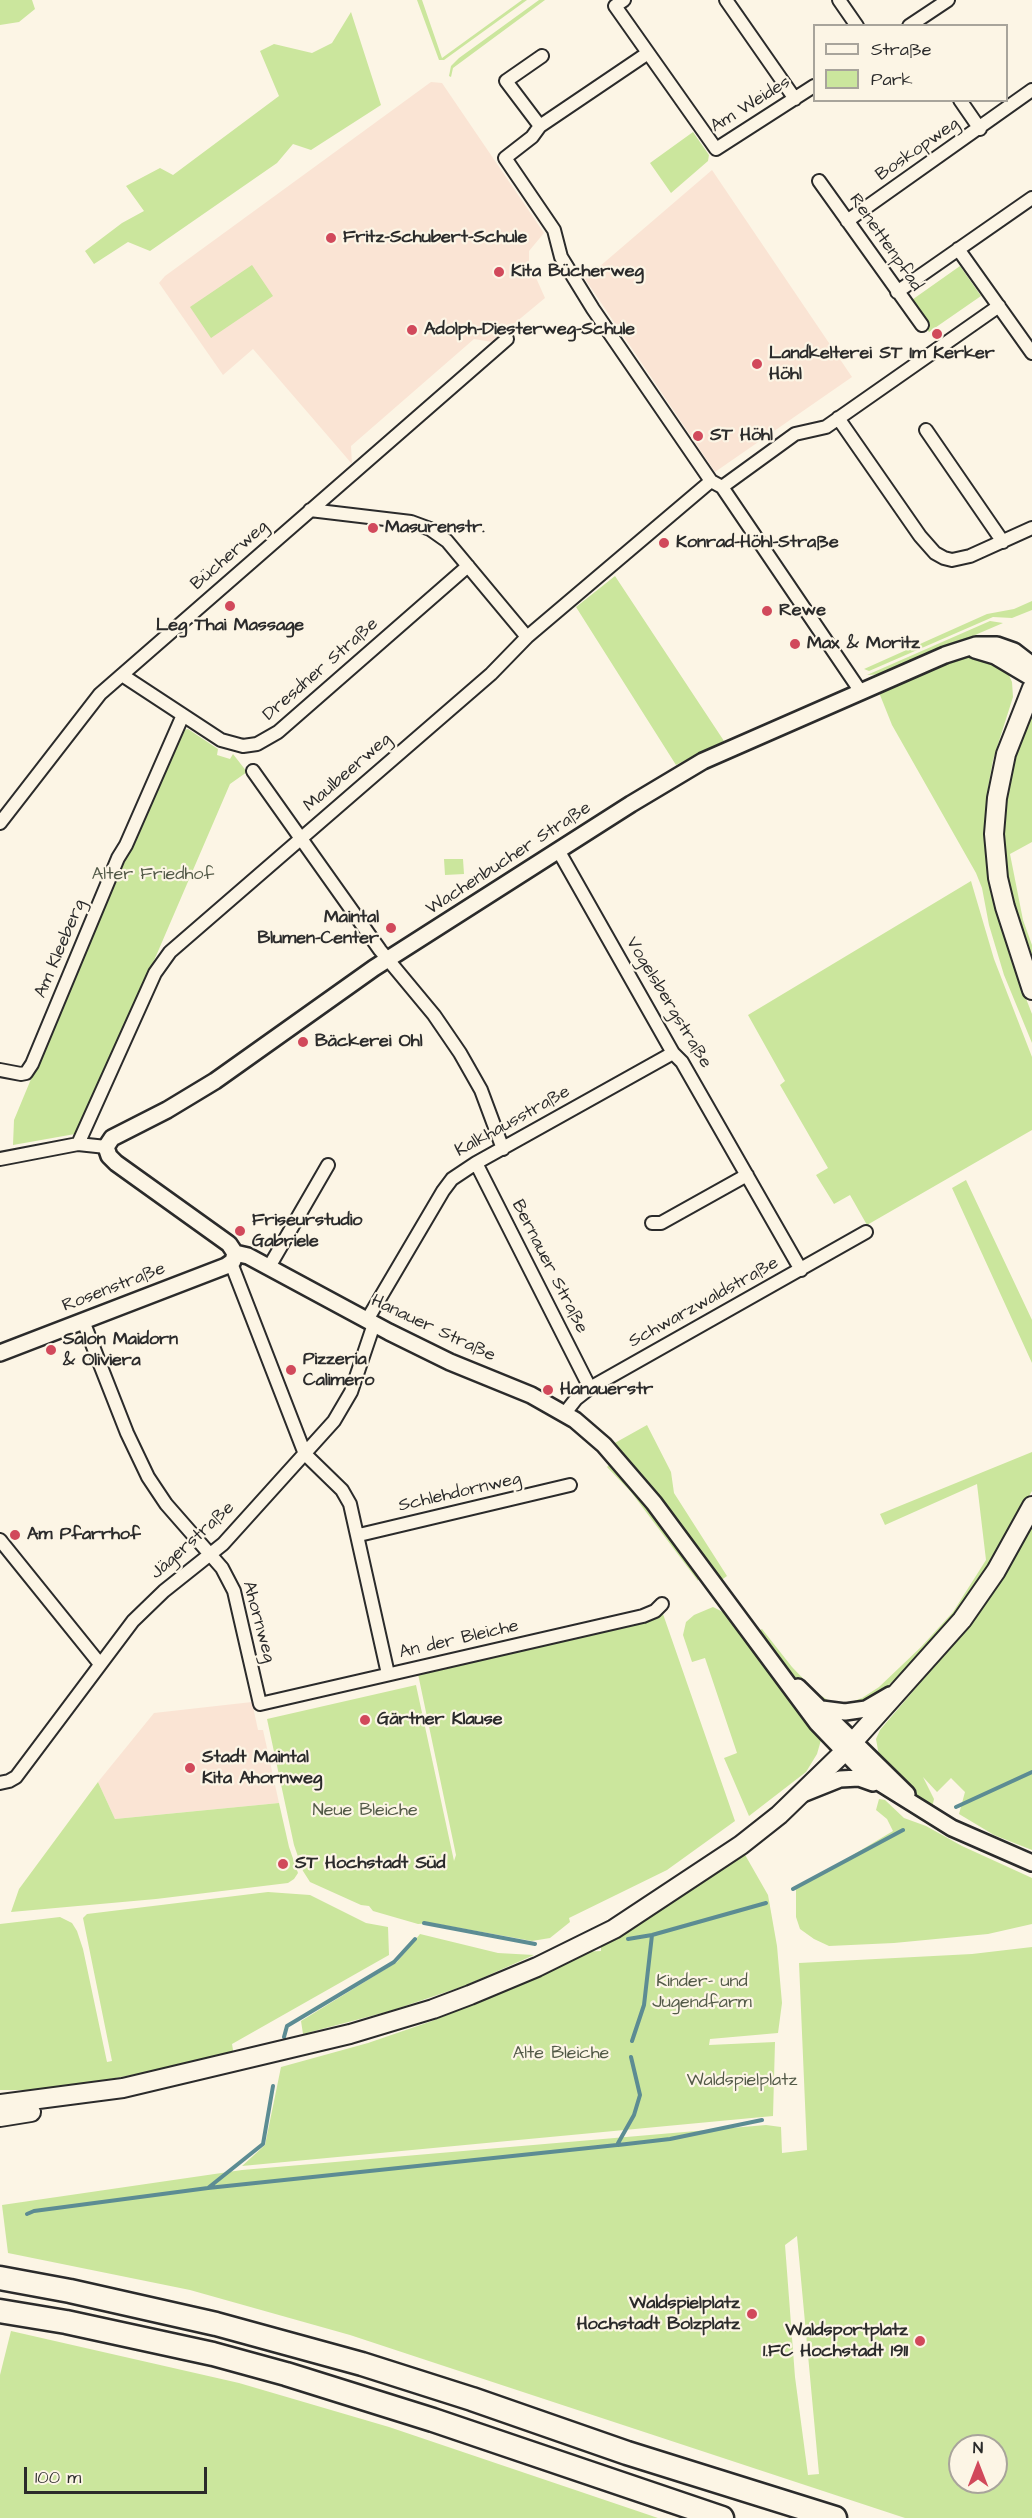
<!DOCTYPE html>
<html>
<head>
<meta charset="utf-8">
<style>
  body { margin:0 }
  #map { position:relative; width:1032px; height:2518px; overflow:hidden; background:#fcf5e5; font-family:"Architects Daughter",sans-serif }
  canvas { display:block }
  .legend { position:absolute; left:813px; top:24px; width:195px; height:78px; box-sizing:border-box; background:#fcf5e5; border:2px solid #a8a49b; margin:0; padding:8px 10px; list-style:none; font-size:18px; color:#2b2b2b }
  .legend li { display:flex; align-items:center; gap:12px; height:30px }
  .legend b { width:30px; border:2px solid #a8a49b }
  .north { position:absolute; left:948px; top:2434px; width:60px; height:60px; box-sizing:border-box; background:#fcf5e5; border:2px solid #a8a49b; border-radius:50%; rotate:0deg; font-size:16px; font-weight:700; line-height:24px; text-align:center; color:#2b2b2b }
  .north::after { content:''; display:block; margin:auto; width:21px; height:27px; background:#d1495b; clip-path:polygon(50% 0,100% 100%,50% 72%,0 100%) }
  .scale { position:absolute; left:24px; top:2467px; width:183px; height:27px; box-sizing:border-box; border:3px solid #2b2b2b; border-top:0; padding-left:8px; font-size:18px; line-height:21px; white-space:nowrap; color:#2b2b2b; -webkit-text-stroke:4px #fcf5e5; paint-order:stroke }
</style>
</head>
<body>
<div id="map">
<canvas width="1032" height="2518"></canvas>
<ul class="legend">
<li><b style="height:8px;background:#fcf5e5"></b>Straße</li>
<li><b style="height:16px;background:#cbe69d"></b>Park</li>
</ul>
<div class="north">N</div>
<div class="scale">100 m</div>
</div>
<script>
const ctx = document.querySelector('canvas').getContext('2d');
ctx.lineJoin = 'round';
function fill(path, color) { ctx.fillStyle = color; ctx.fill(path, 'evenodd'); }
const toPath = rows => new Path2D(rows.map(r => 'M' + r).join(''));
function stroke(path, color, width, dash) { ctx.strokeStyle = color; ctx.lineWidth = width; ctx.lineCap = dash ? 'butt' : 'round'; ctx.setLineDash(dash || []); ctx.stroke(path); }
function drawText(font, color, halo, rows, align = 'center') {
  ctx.font = font + ' "Architects Daughter",sans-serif'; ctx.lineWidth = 4.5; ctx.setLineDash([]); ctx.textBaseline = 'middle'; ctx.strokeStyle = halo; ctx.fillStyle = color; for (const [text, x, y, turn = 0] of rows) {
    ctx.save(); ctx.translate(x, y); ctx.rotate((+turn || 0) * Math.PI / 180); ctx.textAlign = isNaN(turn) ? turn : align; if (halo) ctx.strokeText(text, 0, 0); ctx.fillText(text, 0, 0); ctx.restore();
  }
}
fill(toPath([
  [431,82,442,83,544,233,529,251,529,262,545,298,492,342,474,339,351,446,352,464,253,349,223,375,159,283,165,276],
  [712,170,852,377,715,472,585,279],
  [252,1702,258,1730,263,1730,279,1803,115,1819,98,1782,154,1713]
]), '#fae4d4');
fill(toPath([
  [0,0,32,0,35,9,19,22,0,25],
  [417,0,422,0,442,58,522,0,527,0,444,60,439,60],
  [539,0,545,0,453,68,451,77,449,76,451,66,459,58],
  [351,12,381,105,311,150,293,144,277,163,150,251,128,242,94,264,85,251,122,223,144,211,126,186,160,168,173,175,279,96,260,51,274,44,312,53,332,43],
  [693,132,709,155,708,161,671,193,650,163],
  [252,265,273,296,211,338,190,307],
  [960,266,981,296,929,332,909,302],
  [615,576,724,741,676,765,576,607],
  [1032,601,1032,610,1012,618,993,617,869,671,864,669,987,614,1014,609],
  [990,621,1003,623,884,674,867,675],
  [960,655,982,656,1007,671,1012,682,1013,697,993,760,988,788,986,840,1001,925,1010,957,1032,1014,1032,1043,1004,975,989,925,982,888,976,873,892,725,878,690],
  [1032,704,1032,842,1010,854,1023,920,1032,945,1032,976,1014,922,1000,845,1005,780],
  [188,729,218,749,217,755,230,759,233,754,247,772,230,784,156,956,75,1134,13,1145,14,1120,119,867,179,731],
  [444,859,463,859,464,874,445,875],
  [971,881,994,959,1032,1057,1032,1130,867,1225,850,1195,834,1204,816,1175,828,1168,780,1085,785,1081,748,1015],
  [966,1180,1032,1320,1032,1363,952,1188],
  [647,1425,671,1472,674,1493,727,1576,720,1581,613,1444],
  [1032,1452,1032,1491,973,1593,925,1652,882,1691,861,1705,827,1706,814,1697,793,1678,756,1632,762,1629,792,1667,817,1693,831,1702,846,1704,862,1698,879,1687,921,1647,953,1612,986,1560,977,1484,885,1525,880,1514],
  [611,1463,649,1508,698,1576,698,1581,631,1492,607,1467],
  [1032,1521,1032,1850,994,1835,959,1814,965,1792,951,1778,937,1792,923,1777,934,1799,932,1808,918,1799,904,1787,879,1756,876,1739,880,1730,938,1662,968,1623],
  [713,1607,729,1615,816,1727,821,1740,817,1754,806,1772,749,1816,724,1758,737,1753,705,1658,692,1662,683,1635,686,1622,694,1615],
  [663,1614,735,1821,667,1870,569,1918,570,1922,550,1938,532,1941,432,1923,418,1924,373,1911,369,1906,361,1905,310,1882,303,1871,294,1845,267,1719,416,1685,454,1861,456,1855,418,1674,580,1638],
  [98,1782,115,1819,279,1803,289,1847,298,1873,294,1879,288,1883,156,1899,11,1912,19,1889],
  [879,1799,885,1800,904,1818,926,1826,962,1846,1032,1878,1032,1924,988,1934,894,1943,829,1946,814,1939,800,1929,796,1917,796,1889,893,1831,887,1819,876,1810],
  [744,1853,768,1895,777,1946,782,2003,778,2033,710,2039,709,2045,775,2042,773,2116,242,2166,265,2145,281,2067,368,2043,432,2021,474,2004,580,1952,601,1951,601,1942],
  [268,1892,310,1895,366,1923,388,1927,389,1955,232,2044,234,2056,51,2090,0,2090,0,1924,60,1917,72,1923,77,1931,83,1949,107,2062,112,2061,83,1918,87,1914],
  [420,1934,498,1953,534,1955,464,1986,390,2011,303,2034,301,2021,397,1962],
  [1032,1947,1032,2518,905,2518,350,2335,190,2290,8,2253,2,2205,242,2170,766,2125,781,2127,782,2153,807,2150,799,1963,972,1954],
  [797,2236,819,2474,808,2475,795,2377,785,2245],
  [960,2446,996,2446,996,2482,960,2482],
  [11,2331,239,2383,389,2427,658,2518,0,2518,0,2375]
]), '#cbe69d');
stroke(toPath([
  [956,1807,1032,1772],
  [793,1889,903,1830],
  [424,1923,535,1944],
  [628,1939,652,1935,766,1903],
  [284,2037,287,2026,394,1962,415,1939],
  [632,2041,644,2005,652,1935],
  [618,2145,670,2139,762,2120],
  [208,2188,617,2145,634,2115,640,2095,631,2057],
  [27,2214,34,2211,208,2188,263,2144,273,2086]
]), '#5c8c93', 4);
const minor = toPath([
  [624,0,615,6,716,149,814,86],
  [726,0,795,99],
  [839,0,857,26],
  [909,26,948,0],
  [648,53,540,126,532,137,505,158,554,230,561,257,593,309,711,481,722,487,861,692],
  [960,100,980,129],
  [540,126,506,81,542,56],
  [819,181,922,325],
  [847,221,1032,90],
  [958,249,1032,353],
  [897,292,1032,198],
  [838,418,920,536,935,553,944,558,952,560,970,556,1032,528],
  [926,430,1003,542],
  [722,487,795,434,826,427,999,306],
  [310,510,411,522,430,529,447,541,527,637],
  [122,675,221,740,243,746,257,744,278,732,468,566],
  [253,771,380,950,434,1015,460,1053,481,1090,503,1149],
  [0,823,100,694,507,339],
  [558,850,673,1053,682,1062,801,1270],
  [0,1070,21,1074,26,1073,32,1064,118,858,126,845,183,715],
  [78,1144,155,973,170,952,491,674,527,637,711,481],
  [0,1159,78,1144,106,1147],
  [476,1163,590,1388],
  [652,1223,661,1223,747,1175],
  [231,1263,305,1454,342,1490,350,1504,388,1674],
  [269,1267,328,1165],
  [367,1320,443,1191,452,1179,476,1163,673,1053],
  [83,1321,127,1433,148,1477,166,1504,222,1568,234,1591,260,1704,643,1616,655,1611,662,1604],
  [565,1413,576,1399,590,1388,866,1232],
  [359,1535,570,1485],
  [0,1540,100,1664],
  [0,1783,9,1781,16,1777,133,1621,164,1591,223,1544,334,1421,351,1392,374,1324]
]);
const tertiary = toPath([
  [975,650,995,656,1032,678],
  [1032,671,1027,661,1014,651,997,645,976,645,945,655,703,761,631,804,374,968,215,1081,167,1110,112,1138,106,1147,109,1156,116,1163,229,1244,235,1253,248,1256,389,1332,450,1362,531,1395,575,1420,604,1445,654,1503,817,1723,867,1775,952,1828,1032,1863],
  [0,1353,226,1266,233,1261,235,1253],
  [798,1687,907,1794],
  [822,1709,845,1712,866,1709,890,1695],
  [805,1793,840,1779,859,1778,873,1783]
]);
const secondary = toPath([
  [1032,688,1006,754,997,798,994,834,998,878,1005,907,1032,990],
  [0,2104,123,2088,350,2034,433,2009,470,1995,537,1967,614,1929,741,1845,779,1815,844,1752,962,1620,996,1571,1032,1506],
  [0,2117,31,2112]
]);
const motorway = toPath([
  [0,2278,70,2291,216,2324,362,2364,472,2399,627,2453,835,2518],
  [0,2311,66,2322,213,2354,286,2374,433,2420,722,2518]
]);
stroke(minor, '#2b2b2b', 16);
stroke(tertiary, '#2b2b2b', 20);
stroke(secondary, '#2b2b2b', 22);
stroke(motorway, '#2b2b2b', 27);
stroke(minor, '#fcf5e5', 12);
stroke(tertiary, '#fcf5e5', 15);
stroke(secondary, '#fcf5e5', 18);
stroke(motorway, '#fcf5e5', 22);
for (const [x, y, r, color] of [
  [331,238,6,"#d1495b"],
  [499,272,6,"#d1495b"],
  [412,330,6,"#d1495b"],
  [937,334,6,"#d1495b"],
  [757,364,6,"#d1495b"],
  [698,436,6,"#d1495b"],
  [373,528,6,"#d1495b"],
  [664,543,6,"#d1495b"],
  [230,606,6,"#d1495b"],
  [767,611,6,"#d1495b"],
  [795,644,6,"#d1495b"],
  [391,928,6,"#d1495b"],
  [303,1042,6,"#d1495b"],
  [240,1231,6,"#d1495b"],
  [51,1350,6,"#d1495b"],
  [291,1370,6,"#d1495b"],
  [548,1390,6,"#d1495b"],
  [15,1535,6,"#d1495b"],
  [365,1720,6,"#d1495b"],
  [190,1768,6,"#d1495b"],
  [283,1864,6,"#d1495b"],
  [752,2314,6,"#d1495b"],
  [920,2341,6,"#d1495b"]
]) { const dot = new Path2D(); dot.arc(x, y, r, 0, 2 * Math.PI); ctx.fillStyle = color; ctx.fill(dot); stroke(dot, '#fcf5e5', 2); }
drawText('18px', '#2b2b2b', '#fcf5e5', [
  ["Am Weides",751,105,-32],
  ["Boskopweg",918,150,-35],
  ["Renettenpfad",885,243,55],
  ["Bücherweg",230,556,-41],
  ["Dresdner Straße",321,670,-41],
  ["Maulbeerweg",348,773,-41],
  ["Wachenbucher Straße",509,859,-33],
  ["Am Kleeberg",61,949,-67],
  ["Vogelsbergstraße",668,1003,59],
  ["Kalkhausstraße",513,1122,-29],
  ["Bernauer Straße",549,1267,63],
  ["Rosenstraße",114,1288,-21],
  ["Schwarzwaldstraße",704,1303,-29],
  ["Hanauer Straße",433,1329,25],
  ["Schlehdornweg",460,1493,-13],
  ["Jägerstraße",193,1541,-42],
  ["Ahornweg",258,1622,75],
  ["An der Bleiche",459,1640,-13]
]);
drawText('bold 18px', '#2b2b2b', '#fcf5e5', [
  ["Fritz-Schubert-Schule",343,238],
  ["Kita Bücherweg",511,272],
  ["Adolph-Diesterweg-Schule",424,330],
  ["Landkelterei",769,354],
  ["Höhl",769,375],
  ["ST Im Kerker",937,354,"center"],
  ["ST Höhl",710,436],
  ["Masurenstr.",385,528],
  ["Konrad-Höhl-Straße",676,543],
  ["Rewe",779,611],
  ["Leg Thai Massage",230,626,"center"],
  ["Max & Moritz",807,644],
  ["Maintal",379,918,"right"],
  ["Blumen-Center",379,939,"right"],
  ["Bäckerei Ohl",315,1042],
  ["Friseurstudio",252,1221],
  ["Gabriele",252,1242],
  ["Salon Maidorn",63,1340],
  ["& Oliviera",63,1361],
  ["Pizzeria",303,1360],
  ["Calimero",303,1381],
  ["Hanauerstr",560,1390],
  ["Am Pfarrhof",27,1535],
  ["Gärtner Klause",377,1720],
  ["Stadt Maintal",202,1758],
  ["Kita Ahornweg",202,1779],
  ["ST Hochstadt Süd",295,1864],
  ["Waldspielplatz",740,2304,"right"],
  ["Hochstadt Bolzplatz",740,2325,"right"],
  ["Waldsportplatz",908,2331,"right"],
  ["1.FC Hochstadt 1911",908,2352,"right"]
], 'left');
drawText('18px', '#535a48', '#fcf5e5', [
  ["Alter Friedhof",153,875],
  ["Neue Bleiche",365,1811],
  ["Kinder- und",702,1982],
  ["Jugendfarm",702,2003],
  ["Alte Bleiche",561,2054],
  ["Waldspielplatz",742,2081]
]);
</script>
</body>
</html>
